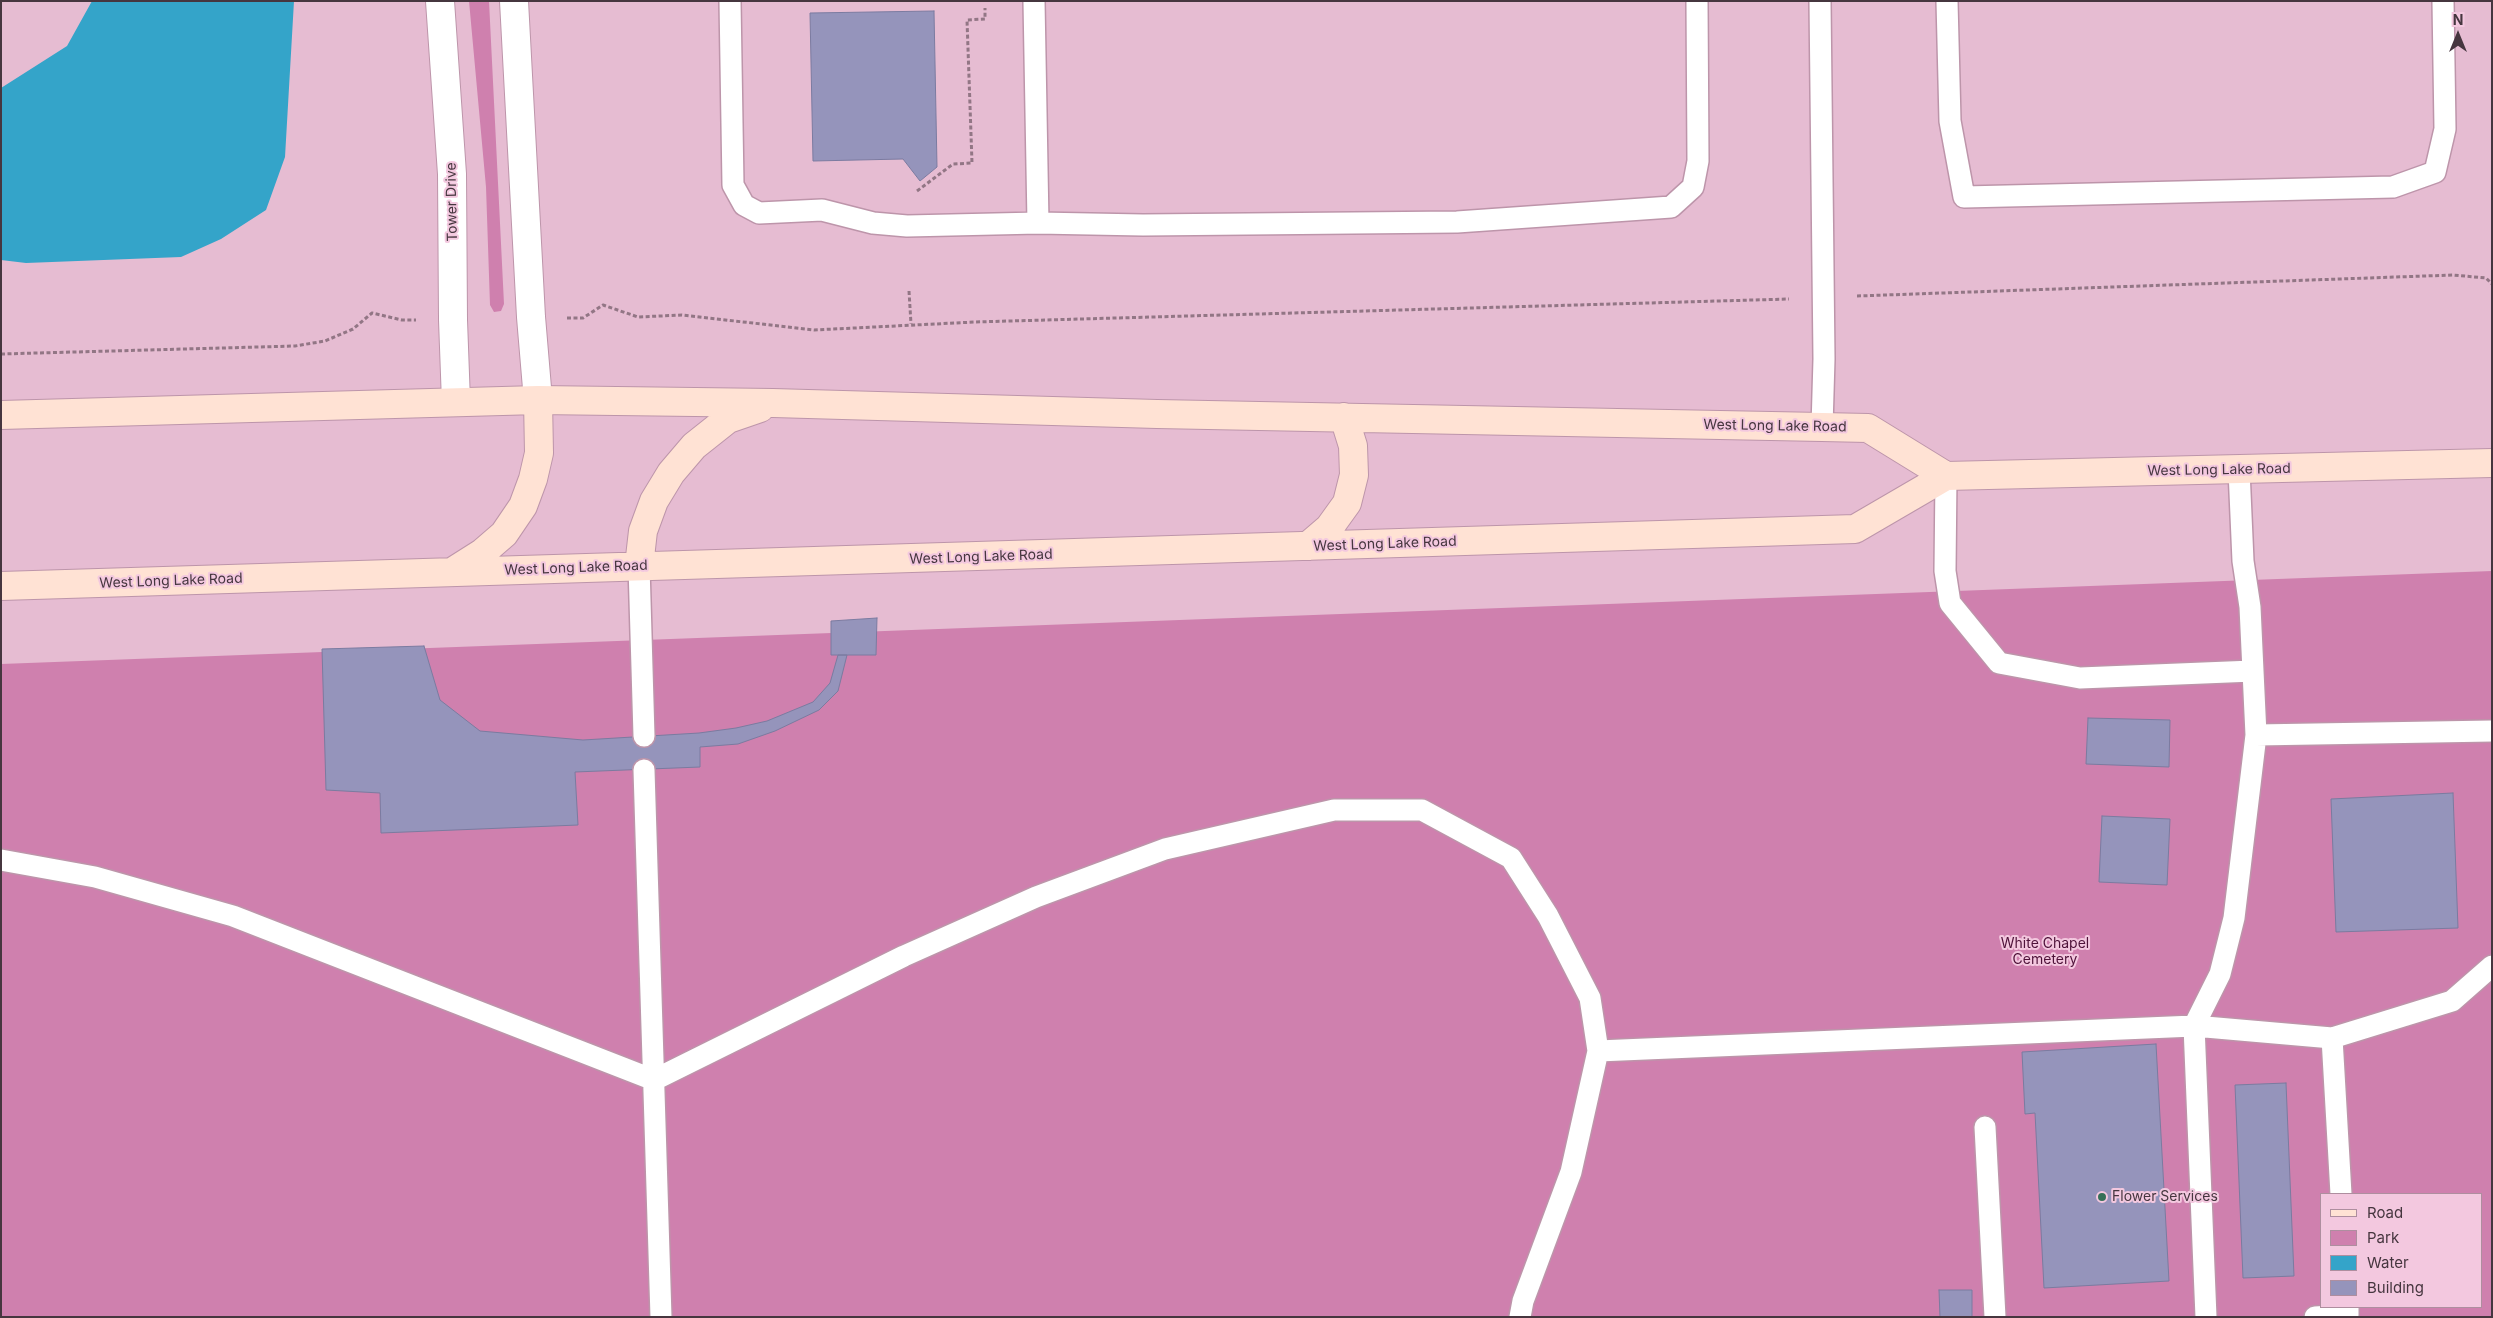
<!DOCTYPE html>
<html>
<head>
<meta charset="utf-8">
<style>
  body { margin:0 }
  #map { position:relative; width:2493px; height:1318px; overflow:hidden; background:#e6bcd2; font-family:Inter,sans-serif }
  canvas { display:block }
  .frame { position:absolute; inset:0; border:2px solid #46363f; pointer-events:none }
  .legend { position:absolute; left:2320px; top:1193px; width:162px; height:115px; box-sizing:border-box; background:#f3c8df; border:1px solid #ae8e9f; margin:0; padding:6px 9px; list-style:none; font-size:15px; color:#46363f }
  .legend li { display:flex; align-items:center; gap:10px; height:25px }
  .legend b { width:25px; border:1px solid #ae8e9f }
  .north { position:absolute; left:2433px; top:10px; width:50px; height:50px; -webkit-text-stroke:4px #f3c8df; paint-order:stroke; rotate:0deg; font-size:14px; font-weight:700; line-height:20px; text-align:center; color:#46363f }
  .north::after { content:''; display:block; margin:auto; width:18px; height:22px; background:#46363f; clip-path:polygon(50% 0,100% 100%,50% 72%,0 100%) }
</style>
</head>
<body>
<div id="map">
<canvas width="2493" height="1318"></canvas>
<div class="frame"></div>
<ul class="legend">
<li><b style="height:6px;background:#ffe2d4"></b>Road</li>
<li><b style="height:14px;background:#cf80ae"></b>Park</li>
<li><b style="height:14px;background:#34a4c9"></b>Water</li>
<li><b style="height:14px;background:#9594bb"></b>Building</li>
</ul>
<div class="north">N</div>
</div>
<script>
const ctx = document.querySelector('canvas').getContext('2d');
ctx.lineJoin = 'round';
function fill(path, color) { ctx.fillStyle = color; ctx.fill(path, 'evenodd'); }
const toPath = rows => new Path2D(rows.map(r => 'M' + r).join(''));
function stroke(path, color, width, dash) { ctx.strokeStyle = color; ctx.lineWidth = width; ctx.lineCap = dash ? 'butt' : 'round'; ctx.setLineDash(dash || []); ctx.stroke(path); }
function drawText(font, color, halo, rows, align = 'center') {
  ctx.font = font + ' Inter,sans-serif'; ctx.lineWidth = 4; ctx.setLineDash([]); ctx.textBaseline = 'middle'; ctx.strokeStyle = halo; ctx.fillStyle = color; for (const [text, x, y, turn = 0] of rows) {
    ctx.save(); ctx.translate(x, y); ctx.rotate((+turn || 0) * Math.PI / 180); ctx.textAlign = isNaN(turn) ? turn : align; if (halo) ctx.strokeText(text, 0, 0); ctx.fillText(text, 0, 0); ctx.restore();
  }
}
fill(toPath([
  [469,1,489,1,504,304,501,311,494,312,490,305,486,187],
  [2492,571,2492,1317,1,1317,1,664],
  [2322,1194,2482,1194,2482,1307,2322,1307]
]), '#cf80ae');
fill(toPath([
  [92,1,294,1,285,157,266,210,221,239,181,257,26,263,1,260,1,88,67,46]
]), '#34a4c9');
const building = toPath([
  [934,11,937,167,920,181,903,159,813,161,810,13,934,11],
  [877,618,876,655,831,655,831,621,877,618],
  [424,646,440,700,480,731,583,740,699,733,736,728,767,721,813,702,830,683,838,655,847,655,838,691,819,710,775,731,738,744,700,747,700,767,575,772,578,825,381,833,380,793,326,790,322,649,424,646],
  [2088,718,2170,720,2169,767,2086,764,2088,718],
  [2453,793,2458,928,2336,932,2331,799,2453,793],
  [2102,816,2170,819,2167,885,2099,882,2102,816],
  [2156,1044,2169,1281,2044,1288,2035,1113,2025,1114,2022,1052,2156,1044],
  [2286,1083,2294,1276,2243,1278,2235,1085,2286,1083],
  [1939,1290,1972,1290,1972,1317,1940,1317,1939,1290]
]);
fill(building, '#9594bb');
stroke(building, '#7b7ba0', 1);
const service = toPath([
  [730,1,733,185,744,205,759,213,822,210,873,223,907,226,1038,223,1143,225,1457,222,1671,207,1693,187,1698,161,1697,1],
  [1034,1,1038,223],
  [1820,1,1824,359,1822,427],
  [1947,1,1950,121,1964,197,2393,187,2435,172,2445,129,2443,1],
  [1946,476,1945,571,1950,603,1999,663,2080,678,2253,671],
  [639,566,644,736],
  [2256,735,2492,731],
  [644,770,661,1317],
  [1,860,95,877,233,916,654,1080,904,956,1036,897,1165,849,1334,810,1422,810,1511,858,1548,916,1590,998,1598,1051,1571,1172,1523,1301,1520,1317],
  [2332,1038,2341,1194],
  [1598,1051,2194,1026,2332,1038,2452,1001,2492,966],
  [1985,1127,1995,1317],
  [2206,1317,2194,1026,2220,974,2234,918,2256,735,2250,607,2243,561,2239,470],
  [2315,1317,2348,1315,2348,1307]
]);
const tertiary = toPath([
  [440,1,452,174,453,320,456,402],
  [514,1,531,317,538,400]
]);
const secondary = toPath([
  [1,415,538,400,773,403,1157,414,1822,427,1868,428,1946,476],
  [1308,546,1329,528,1347,503,1354,475,1353,446,1344,417],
  [639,566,643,531,654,501,671,473,694,446,728,419,760,408],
  [452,572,482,553,504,534,523,506,533,479,539,453,538,400],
  [1,586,1855,529,1946,476,2492,463]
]);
stroke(service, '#bd95aa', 24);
stroke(tertiary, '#bd95aa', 30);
stroke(secondary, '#bd95aa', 30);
stroke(toPath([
  [917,191,953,164,972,163,967,20,985,19,985,8],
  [909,291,911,324],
  [1857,296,2453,275,2486,278,2492,284],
  [567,318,583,318,603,305,638,317,682,315,814,330,975,322,1789,299],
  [1,354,295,346,325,341,353,329,372,313,402,320,416,320]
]), '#927685', 3, [4, 2.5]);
stroke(service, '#fff', 21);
stroke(tertiary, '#fff', 28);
stroke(secondary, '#ffe2d4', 28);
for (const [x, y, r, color] of [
  [2102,1197,5,"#367058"]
]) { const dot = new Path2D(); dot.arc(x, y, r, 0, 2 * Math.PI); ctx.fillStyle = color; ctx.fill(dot); stroke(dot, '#f3c8df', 2); }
drawText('14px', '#46363f', '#f3c8df', [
  ["Tower Drive",452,202,-91],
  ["West Long Lake Road",1775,426,1],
  ["West Long Lake Road",2219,470,-1],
  ["West Long Lake Road",1385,544,-2],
  ["West Long Lake Road",981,557,-2],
  ["West Long Lake Road",576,568,-2],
  ["West Long Lake Road",171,581,-2]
]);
drawText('14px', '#4e1239', '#f3c8df', [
  ["White Chapel",2045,944],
  ["Cemetery",2045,960]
]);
drawText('14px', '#46363f', '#f3c8df', [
  ["Flower Services",2112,1197]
], 'left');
</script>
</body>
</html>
